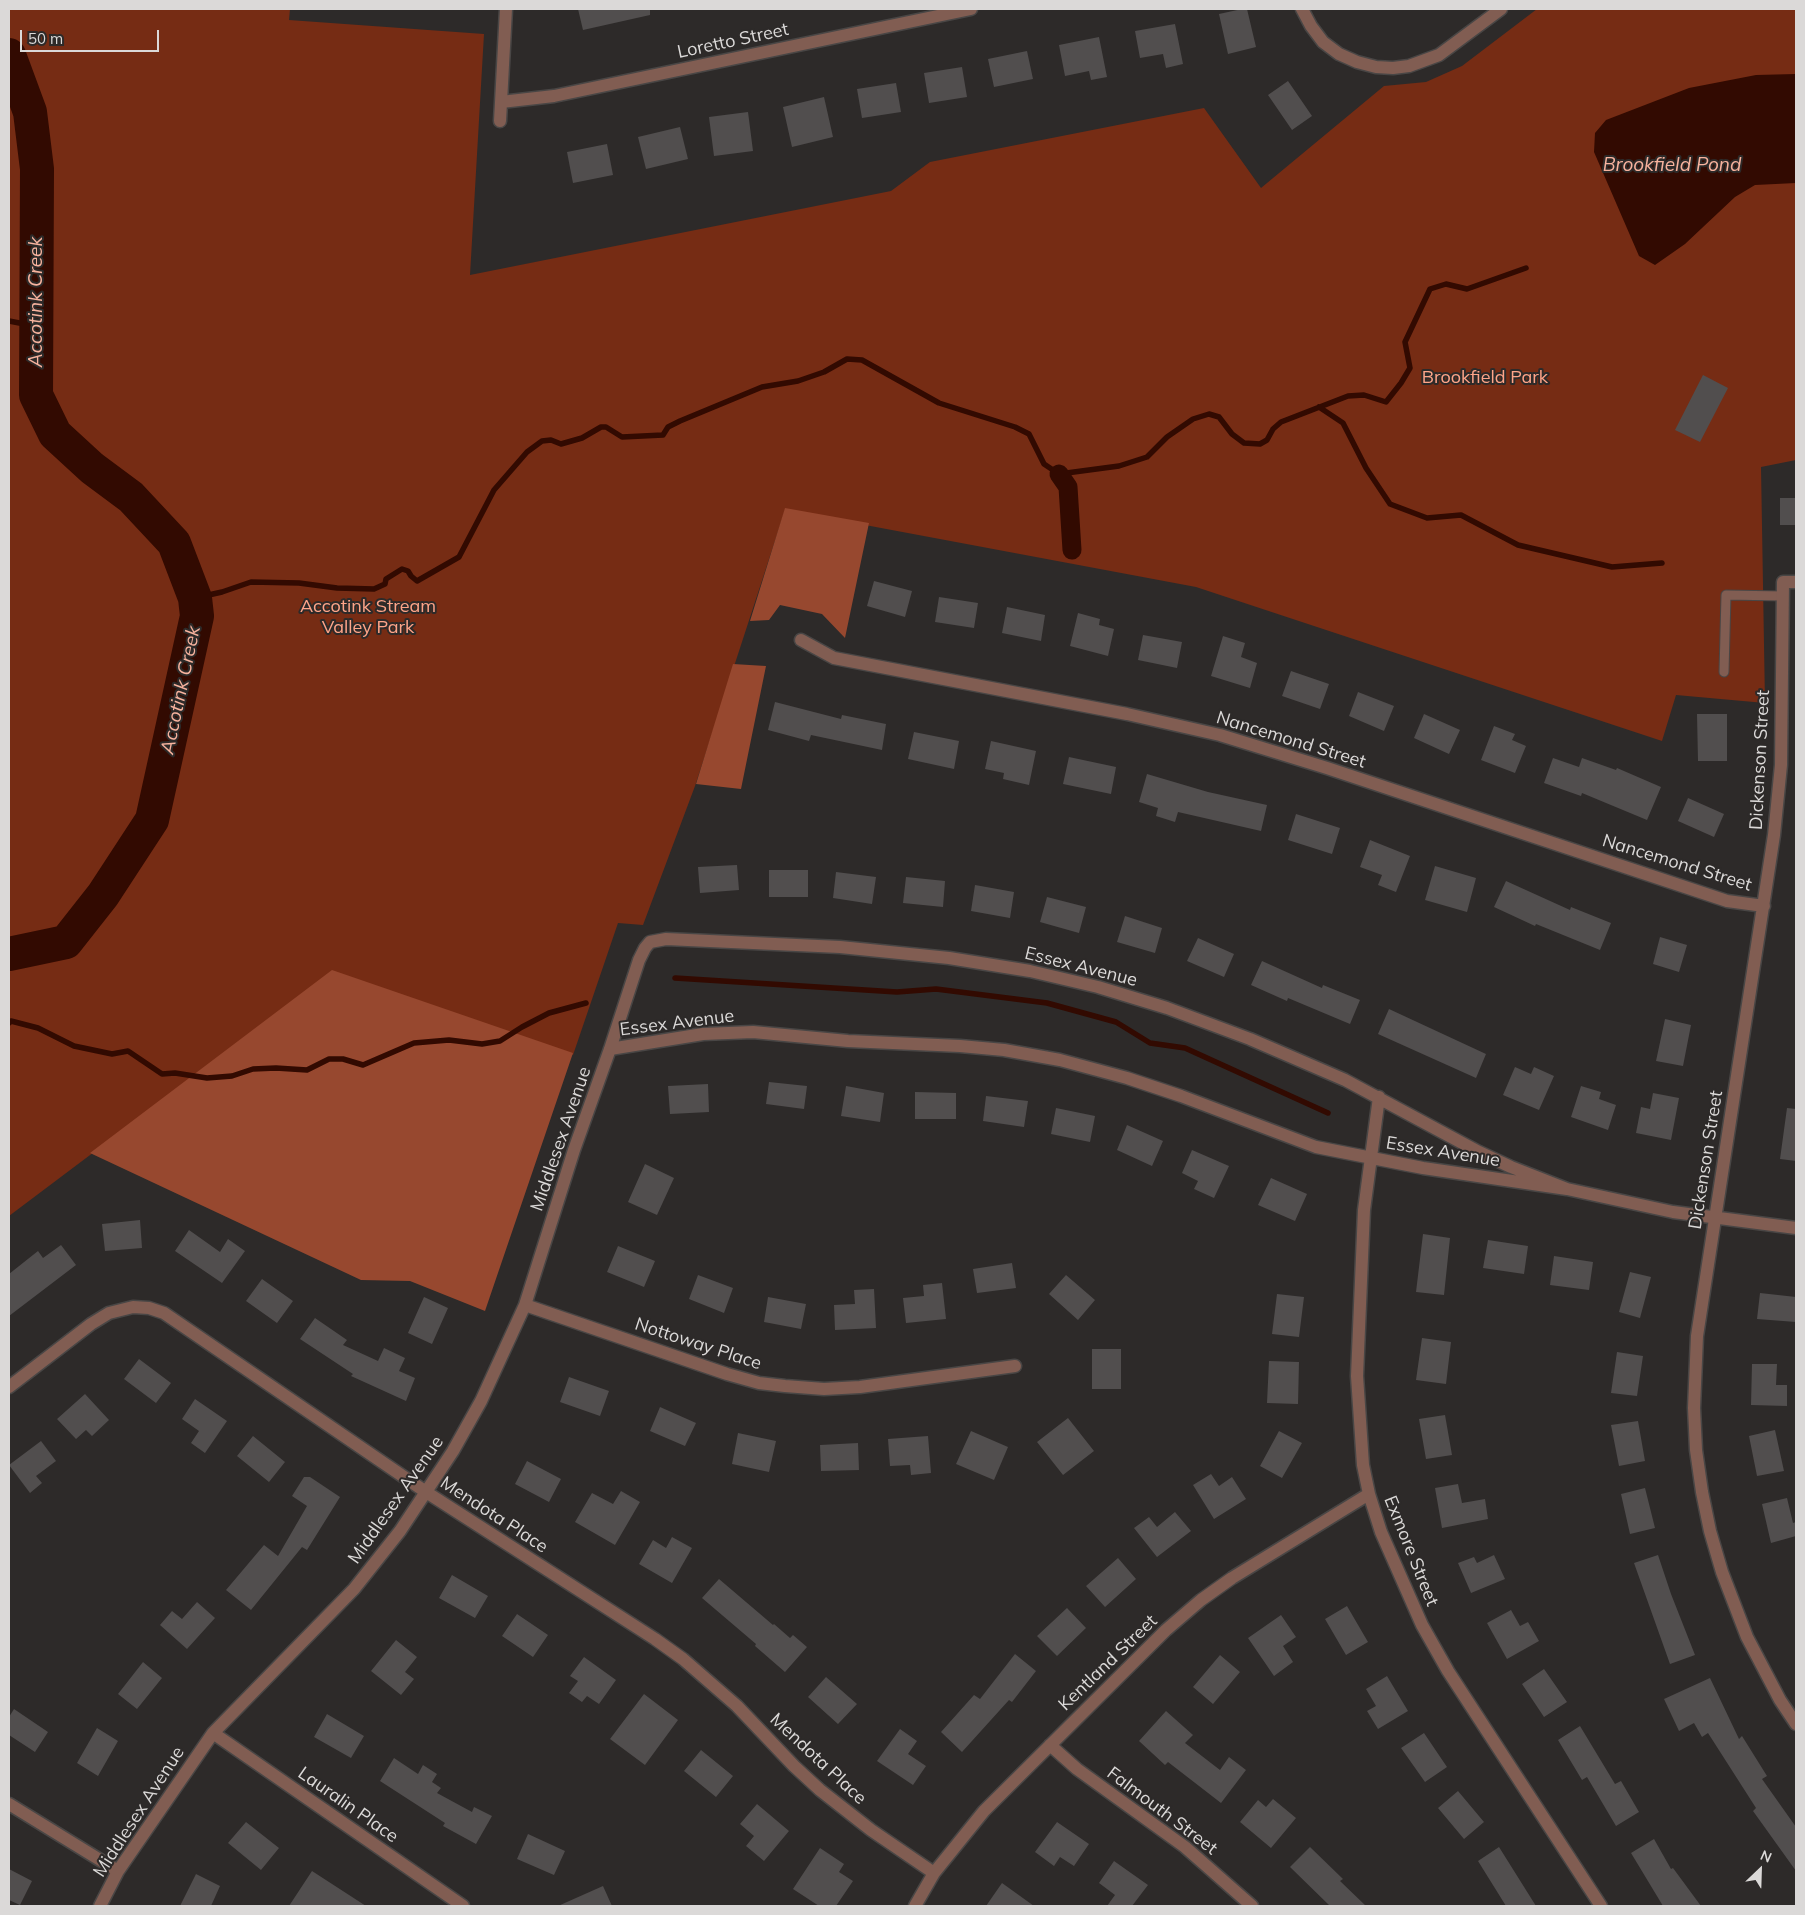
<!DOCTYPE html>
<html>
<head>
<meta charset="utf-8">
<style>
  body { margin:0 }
  #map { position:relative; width:1805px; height:1915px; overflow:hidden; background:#2d2a29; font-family:Mulish,sans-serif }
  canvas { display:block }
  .frame { position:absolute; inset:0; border:10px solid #dbd9d8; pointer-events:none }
  .north { position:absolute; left:1735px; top:1845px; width:50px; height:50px; -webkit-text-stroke:4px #2d2a29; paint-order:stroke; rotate:24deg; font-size:14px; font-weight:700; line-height:20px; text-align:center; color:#dbd9d8 }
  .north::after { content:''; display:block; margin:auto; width:18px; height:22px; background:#dbd9d8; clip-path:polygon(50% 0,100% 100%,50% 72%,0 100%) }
  .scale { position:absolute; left:20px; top:30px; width:139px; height:22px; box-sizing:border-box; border:2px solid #dbd9d8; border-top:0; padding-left:6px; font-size:15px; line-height:18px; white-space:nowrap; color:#dbd9d8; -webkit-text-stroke:4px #2d2a29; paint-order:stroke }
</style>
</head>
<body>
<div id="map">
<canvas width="1805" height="1915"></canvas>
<div class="frame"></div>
<div class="north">N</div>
<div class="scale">50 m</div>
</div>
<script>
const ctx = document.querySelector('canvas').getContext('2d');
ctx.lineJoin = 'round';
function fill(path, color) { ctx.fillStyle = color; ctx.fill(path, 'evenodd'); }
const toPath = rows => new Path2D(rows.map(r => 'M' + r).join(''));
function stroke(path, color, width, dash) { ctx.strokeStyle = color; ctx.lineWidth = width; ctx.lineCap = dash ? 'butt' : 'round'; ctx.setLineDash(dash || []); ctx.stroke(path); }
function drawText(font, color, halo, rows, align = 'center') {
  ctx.font = font + ' Mulish,sans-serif'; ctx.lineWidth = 4; ctx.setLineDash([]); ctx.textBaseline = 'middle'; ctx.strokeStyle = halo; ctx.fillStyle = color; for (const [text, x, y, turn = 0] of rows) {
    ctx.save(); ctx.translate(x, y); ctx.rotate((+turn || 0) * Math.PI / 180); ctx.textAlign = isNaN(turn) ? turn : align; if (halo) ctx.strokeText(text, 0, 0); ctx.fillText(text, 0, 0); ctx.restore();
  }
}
fill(toPath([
  [9,9,290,9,289,20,484,34,470,275,891,191,930,162,1204,108,1261,188,1384,86,1426,82,1462,66,1537,9,1796,9,1796,460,1761,467,1765,703,1676,695,1662,741,1196,587,785,510,695,786,643,925,618,923,573,1055,332,973,9,1216]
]), '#762c14');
fill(toPath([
  [785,508,869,523,845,638,822,614,780,605,769,620,750,621],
  [733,664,766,666,741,789,696,784],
  [332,970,573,1053,485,1311,410,1281,361,1280,90,1153]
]), '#97482f');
fill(toPath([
  [1796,74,1796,183,1755,185,1735,197,1685,244,1655,265,1639,256,1594,152,1595,133,1606,120,1689,88,1756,75]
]), '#320a01');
stroke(toPath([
  [9,321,35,326],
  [1319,407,1343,423,1366,468,1390,504,1427,518,1461,515,1518,545,1612,567,1662,563],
  [195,598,222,592,251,582,299,583,337,588,374,589,385,584,386,579,402,569,408,571,411,576,417,581,459,557,494,490,527,452,542,441,551,440,561,444,582,438,601,427,606,427,622,437,663,435,668,427,680,421,762,387,798,381,824,372,847,359,862,360,939,403,1015,427,1029,434,1044,464,1059,474,1119,466,1147,457,1167,437,1193,419,1209,414,1219,417,1232,434,1244,443,1260,444,1267,440,1273,429,1281,422,1348,396,1364,395,1386,402,1401,383,1410,368,1405,342,1430,289,1446,284,1467,289,1526,268],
  [675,978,897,992,936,989,1047,1003,1116,1022,1150,1043,1185,1048,1328,1113],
  [9,1023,11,1021,38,1028,74,1046,112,1054,128,1051,162,1074,175,1073,207,1078,232,1076,253,1069,276,1068,307,1070,329,1059,343,1059,363,1065,414,1043,449,1040,482,1044,500,1041,522,1027,549,1013,586,1003]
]), '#320a01', 5.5);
stroke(toPath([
  [1059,474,1068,487,1072,550]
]), '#320a01', 19);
stroke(toPath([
  [9,55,30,112,37,169,36,395,55,434,92,468,131,497,174,543,195,598,197,616,152,820,103,895,66,942,9,954]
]), '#320a01', 34);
fill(toPath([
  [578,9,650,9,650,15,583,30],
  [1242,9,1247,9,1256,47,1228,54,1219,14],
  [1175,24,1183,64,1166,68,1163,54,1140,58,1135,31],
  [1099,37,1107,77,1091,80,1089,71,1065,76,1059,45],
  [1027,51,1033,79,994,87,988,59],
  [962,67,967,97,929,103,924,73],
  [1288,81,1312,116,1292,130,1268,95],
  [896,83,901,112,862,118,857,89],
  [824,97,833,137,792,147,783,107],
  [748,112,753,151,714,156,709,117],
  [680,127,688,159,646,169,638,137],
  [607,144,613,175,573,183,567,152],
  [1703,375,1728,388,1700,442,1675,430],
  [1780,498,1796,498,1796,525,1780,525],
  [874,581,912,591,905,617,867,606],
  [939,597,978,603,974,628,935,622],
  [1007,607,1045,615,1041,641,1002,633],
  [1078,613,1100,619,1099,625,1114,629,1108,656,1070,646],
  [1143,635,1182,642,1177,668,1138,660],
  [1223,636,1245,643,1241,657,1257,663,1250,688,1211,676],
  [1291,671,1329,684,1320,709,1282,696],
  [1358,692,1394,706,1384,731,1349,716],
  [775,702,841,719,842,715,886,724,882,750,811,735,809,741,768,730],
  [1424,714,1460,730,1449,754,1414,738],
  [1697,714,1727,714,1727,761,1698,761],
  [1494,726,1515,734,1512,740,1526,746,1515,773,1481,760],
  [914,732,959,741,954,769,908,759],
  [991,741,1036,751,1029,785,1003,779,1004,773,985,769],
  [1069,757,1116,767,1111,794,1063,784],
  [1553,758,1579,767,1582,758,1616,770,1617,768,1661,787,1647,820,1582,793,1581,796,1544,783],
  [1147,774,1208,792,1267,805,1261,831,1178,812,1175,822,1156,816,1158,808,1139,802],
  [1688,798,1724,814,1714,837,1678,821],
  [1296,814,1340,828,1332,854,1288,840],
  [1370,840,1410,856,1396,892,1378,885,1382,875,1360,867],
  [737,865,739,890,700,893,698,867],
  [1435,866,1476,878,1467,912,1425,900],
  [769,870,808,870,808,897,769,897],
  [836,872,876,877,872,904,833,898],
  [906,877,945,881,943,907,903,903],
  [1506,881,1570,910,1571,907,1611,923,1600,950,1536,924,1535,926,1494,907],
  [975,885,1014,892,1010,918,971,911],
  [1047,897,1086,907,1079,933,1040,922],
  [1125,916,1162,928,1155,953,1117,942],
  [1660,937,1687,945,1679,972,1653,964],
  [1198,938,1234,954,1224,977,1187,961],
  [1262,961,1322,988,1323,985,1360,1000,1350,1024,1288,998,1287,1001,1251,985],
  [1389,1009,1486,1054,1476,1078,1378,1034],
  [1665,1019,1691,1025,1683,1066,1656,1061],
  [1515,1067,1531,1074,1534,1067,1554,1076,1539,1110,1503,1095],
  [769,1082,807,1086,804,1109,766,1104],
  [708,1084,709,1112,670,1114,668,1086],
  [846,1086,884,1093,880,1122,841,1116],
  [1581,1086,1601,1092,1599,1099,1616,1105,1608,1130,1571,1117],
  [915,1092,956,1093,956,1119,915,1119],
  [1653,1093,1679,1098,1671,1140,1636,1133,1641,1107,1650,1109],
  [986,1096,1028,1101,1024,1127,983,1121],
  [1056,1108,1095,1116,1090,1142,1051,1134],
  [1787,1108,1796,1109,1796,1161,1780,1159],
  [1127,1125,1163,1141,1152,1166,1117,1150],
  [1192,1150,1229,1166,1214,1198,1194,1189,1198,1181,1182,1173],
  [645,1164,674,1178,657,1215,628,1202],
  [1271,1178,1307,1194,1295,1221,1258,1205],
  [140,1220,142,1248,105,1251,102,1224],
  [189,1230,220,1252,228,1239,245,1251,222,1283,175,1251],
  [1423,1234,1450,1238,1444,1295,1416,1292],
  [1488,1240,1528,1246,1524,1274,1483,1268],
  [61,1245,76,1265,9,1316,9,1274,38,1251,43,1258],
  [618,1246,655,1261,644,1287,607,1272],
  [1554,1256,1593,1262,1589,1290,1550,1285],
  [1012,1263,1016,1288,977,1293,973,1269],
  [1630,1272,1651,1277,1640,1318,1619,1312],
  [698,1275,733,1288,724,1313,689,1299],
  [1066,1275,1095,1300,1078,1320,1049,1294],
  [262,1279,293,1301,277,1323,246,1301],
  [942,1283,946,1319,906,1323,903,1298,924,1296,923,1285],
  [874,1289,876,1328,835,1330,834,1305,855,1304,854,1290],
  [1760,1293,1796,1297,1796,1322,1757,1319],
  [1277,1294,1304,1297,1299,1337,1272,1334],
  [424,1297,448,1308,432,1344,408,1333],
  [768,1297,806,1304,801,1329,764,1322],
  [315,1318,347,1340,343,1345,378,1361,384,1348,405,1358,399,1371,415,1378,406,1401,351,1376,353,1374,300,1339],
  [1422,1338,1451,1342,1446,1384,1416,1380],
  [1092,1349,1121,1349,1121,1389,1092,1389],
  [1617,1352,1643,1356,1637,1396,1611,1393],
  [139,1359,171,1383,156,1403,124,1379],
  [1269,1361,1299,1362,1298,1404,1267,1403],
  [1752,1364,1777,1364,1776,1385,1787,1385,1787,1406,1751,1405],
  [569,1377,609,1391,600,1416,560,1402],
  [85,1394,109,1420,92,1436,86,1430,76,1439,57,1419],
  [195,1399,227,1421,205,1453,191,1443,199,1431,182,1419],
  [660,1407,696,1423,685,1446,650,1431],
  [1445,1415,1452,1455,1426,1459,1419,1419],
  [1068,1418,1094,1451,1063,1475,1037,1442],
  [1638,1421,1645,1461,1619,1466,1611,1425],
  [1775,1430,1784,1471,1757,1476,1749,1436],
  [971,1431,1008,1447,994,1480,956,1464],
  [1279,1431,1302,1443,1282,1478,1260,1466],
  [738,1433,776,1441,769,1472,732,1464],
  [253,1436,285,1462,269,1482,237,1456],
  [928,1436,931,1473,911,1475,910,1465,890,1466,888,1439],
  [41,1441,56,1461,36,1476,42,1483,30,1493,9,1465],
  [858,1443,859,1470,821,1471,820,1445],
  [527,1461,561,1479,549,1502,515,1484],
  [1211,1474,1219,1486,1232,1477,1246,1499,1214,1519,1193,1485],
  [304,1477,310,1477,340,1497,307,1550,302,1547,251,1610,226,1590,264,1545,278,1556,307,1506,292,1496],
  [1458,1484,1462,1503,1485,1499,1488,1519,1442,1528,1435,1488],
  [1645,1488,1655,1528,1630,1534,1621,1494],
  [621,1491,640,1502,615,1545,575,1522,592,1493,613,1504],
  [1787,1498,1793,1523,1796,1522,1796,1536,1771,1543,1762,1504],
  [1175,1512,1191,1531,1157,1557,1134,1528,1149,1517,1157,1527],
  [672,1537,692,1548,672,1583,639,1564,653,1540,666,1548],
  [1494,1555,1505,1579,1471,1593,1458,1563,1474,1557,1477,1563],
  [1658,1555,1671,1594,1695,1655,1670,1664,1634,1563],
  [1118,1558,1136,1579,1105,1607,1086,1586],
  [452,1575,488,1596,475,1618,439,1598],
  [719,1579,773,1625,774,1624,790,1638,793,1635,807,1647,785,1672,755,1646,756,1644,702,1598],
  [197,1602,215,1618,187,1649,160,1625,172,1611,182,1619],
  [1347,1606,1368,1642,1346,1655,1325,1619],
  [1067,1608,1086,1628,1057,1656,1037,1636],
  [1511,1610,1520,1626,1528,1622,1539,1641,1507,1659,1487,1623],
  [517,1614,548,1635,533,1657,502,1636],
  [1281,1615,1296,1637,1283,1646,1293,1662,1274,1676,1248,1638],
  [396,1640,417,1657,405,1672,414,1679,401,1695,371,1671],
  [1015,1654,1036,1671,1012,1702,1009,1700,962,1752,941,1732,974,1695,980,1699],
  [1220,1655,1240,1672,1213,1704,1193,1687],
  [584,1657,616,1680,599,1704,587,1696,582,1702,569,1693,578,1681,570,1676],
  [143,1662,162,1678,137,1709,118,1694],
  [1544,1669,1567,1702,1544,1717,1522,1684],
  [1387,1676,1408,1711,1378,1729,1367,1711,1376,1706,1366,1689],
  [826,1677,857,1704,838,1724,808,1697],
  [1710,1678,1739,1739,1742,1736,1767,1776,1762,1779,1796,1827,1796,1871,1753,1811,1756,1808,1708,1733,1702,1737,1694,1723,1679,1731,1664,1699],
  [644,1694,678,1720,645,1765,610,1739],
  [14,1709,48,1732,35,1752,9,1735,9,1717],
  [1166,1711,1193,1735,1185,1743,1220,1770,1229,1757,1246,1770,1221,1803,1168,1762,1165,1765,1139,1741],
  [327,1714,364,1736,351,1758,314,1737],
  [1580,1726,1615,1784,1621,1781,1639,1812,1616,1826,1587,1777,1582,1780,1558,1740],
  [97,1728,118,1741,98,1776,77,1763],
  [900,1729,917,1741,908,1754,926,1766,913,1785,877,1761],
  [1424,1733,1447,1767,1425,1782,1401,1748],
  [701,1750,733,1776,716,1797,684,1771],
  [394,1758,418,1774,423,1765,437,1774,432,1782,441,1788,437,1793,472,1812,474,1807,492,1816,476,1844,443,1826,445,1823,380,1781],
  [1458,1791,1484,1822,1464,1839,1438,1808],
  [1273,1799,1296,1818,1271,1848,1240,1822,1258,1800,1266,1807],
  [757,1804,789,1831,764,1861,746,1846,754,1836,740,1824],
  [246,1822,279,1848,261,1870,228,1843],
  [1057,1822,1089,1844,1074,1866,1060,1857,1054,1866,1035,1852],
  [528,1834,565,1851,554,1875,517,1859],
  [1654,1839,1671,1869,1673,1868,1701,1906,1663,1906,1631,1853],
  [1310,1847,1343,1879,1340,1881,1366,1906,1330,1906,1290,1867],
  [1499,1847,1536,1906,1506,1906,1478,1861],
  [820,1848,844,1864,839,1872,853,1881,836,1906,819,1906,793,1889],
  [1114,1861,1148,1885,1132,1906,1107,1906,1115,1895,1099,1883],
  [9,1869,32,1881,20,1905,9,1900],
  [312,1871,366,1906,289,1906],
  [196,1874,220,1886,211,1906,180,1906],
  [1002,1883,1034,1906,986,1906],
  [603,1886,612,1906,558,1906]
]), '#514e4e');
const lane = toPath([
  [1724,672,1726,595,1783,596]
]);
const street = toPath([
  [1302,9,1311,26,1323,42,1339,54,1357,62,1376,67,1393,68,1409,66,1439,55,1501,9],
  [501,102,554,96,971,9],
  [500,121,506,9],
  [1796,582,1783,582,1781,765,1774,835,1697,1336,1694,1408,1696,1450,1702,1492,1710,1531,1722,1572,1747,1637,1780,1700,1796,1724],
  [801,640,834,658,1127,714,1220,735,1327,768,1727,901,1764,906],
  [610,1049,703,1034,753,1032,848,1041,960,1046,1004,1050,1060,1060,1127,1078,1181,1096,1316,1147,1423,1168,1567,1189,1673,1212,1796,1228],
  [1379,1097,1364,1210,1357,1376,1363,1465,1369,1494,1381,1532,1422,1625,1448,1671,1601,1906],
  [525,1305,727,1374,759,1383,785,1386,824,1389,860,1387,1015,1366],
  [9,1387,91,1324,109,1313,133,1307,149,1308,164,1313,426,1492,655,1639,683,1659,737,1706,794,1766,820,1790,871,1830,934,1873],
  [213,1733,463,1906],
  [1050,1745,1077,1769,1185,1847,1252,1906],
  [9,1804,118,1871],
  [100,1906,118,1871,213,1733,354,1589,400,1531,453,1451,481,1401,525,1305,574,1150,610,1049,639,960,645,948,650,942,666,939,840,947,949,958,1030,971,1098,987,1167,1008,1250,1039,1345,1080,1479,1152,1511,1167,1567,1189],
  [915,1906,934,1873,984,1811,1166,1630,1201,1600,1232,1578,1369,1494]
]);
stroke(lane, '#494645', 11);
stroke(street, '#494645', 15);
stroke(lane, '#815d52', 9);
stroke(street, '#815d52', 12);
drawText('18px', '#dbd9d8', '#2d2a29', [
  ["Loretto Street",733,41,-12],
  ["Nancemond Street",1291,740,17],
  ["Dickenson Street",1760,760,-87],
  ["Nancemond Street",1677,863,17],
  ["Essex Avenue",1081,967,14],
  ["Essex Avenue",677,1023,-7],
  ["Middlesex Avenue",561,1139,-71],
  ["Essex Avenue",1443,1152,9],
  ["Dickenson Street",1706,1160,-81],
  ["Nottoway Place",698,1344,18],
  ["Middlesex Avenue",396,1500,-55],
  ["Mendota Place",494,1515,33],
  ["Exmore Street",1411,1551,68],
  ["Kentland Street",1108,1663,-44],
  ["Mendota Place",818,1759,43],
  ["Lauralin Place",348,1805,35],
  ["Falmouth Street",1162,1811,37],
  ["Middlesex Avenue",139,1812,-57]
]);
drawText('18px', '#ffa589', '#2d2a29', [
  ["Brookfield Park",1485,378],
  ["Accotink Stream",368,607],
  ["Valley Park",368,628]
]);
drawText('italic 19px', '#f8b39e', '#2d2a29', [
  ["Brookfield Pond",1672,165],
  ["Accotink Creek",36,302,-90],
  ["Accotink Creek",181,690,-78]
]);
</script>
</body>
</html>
